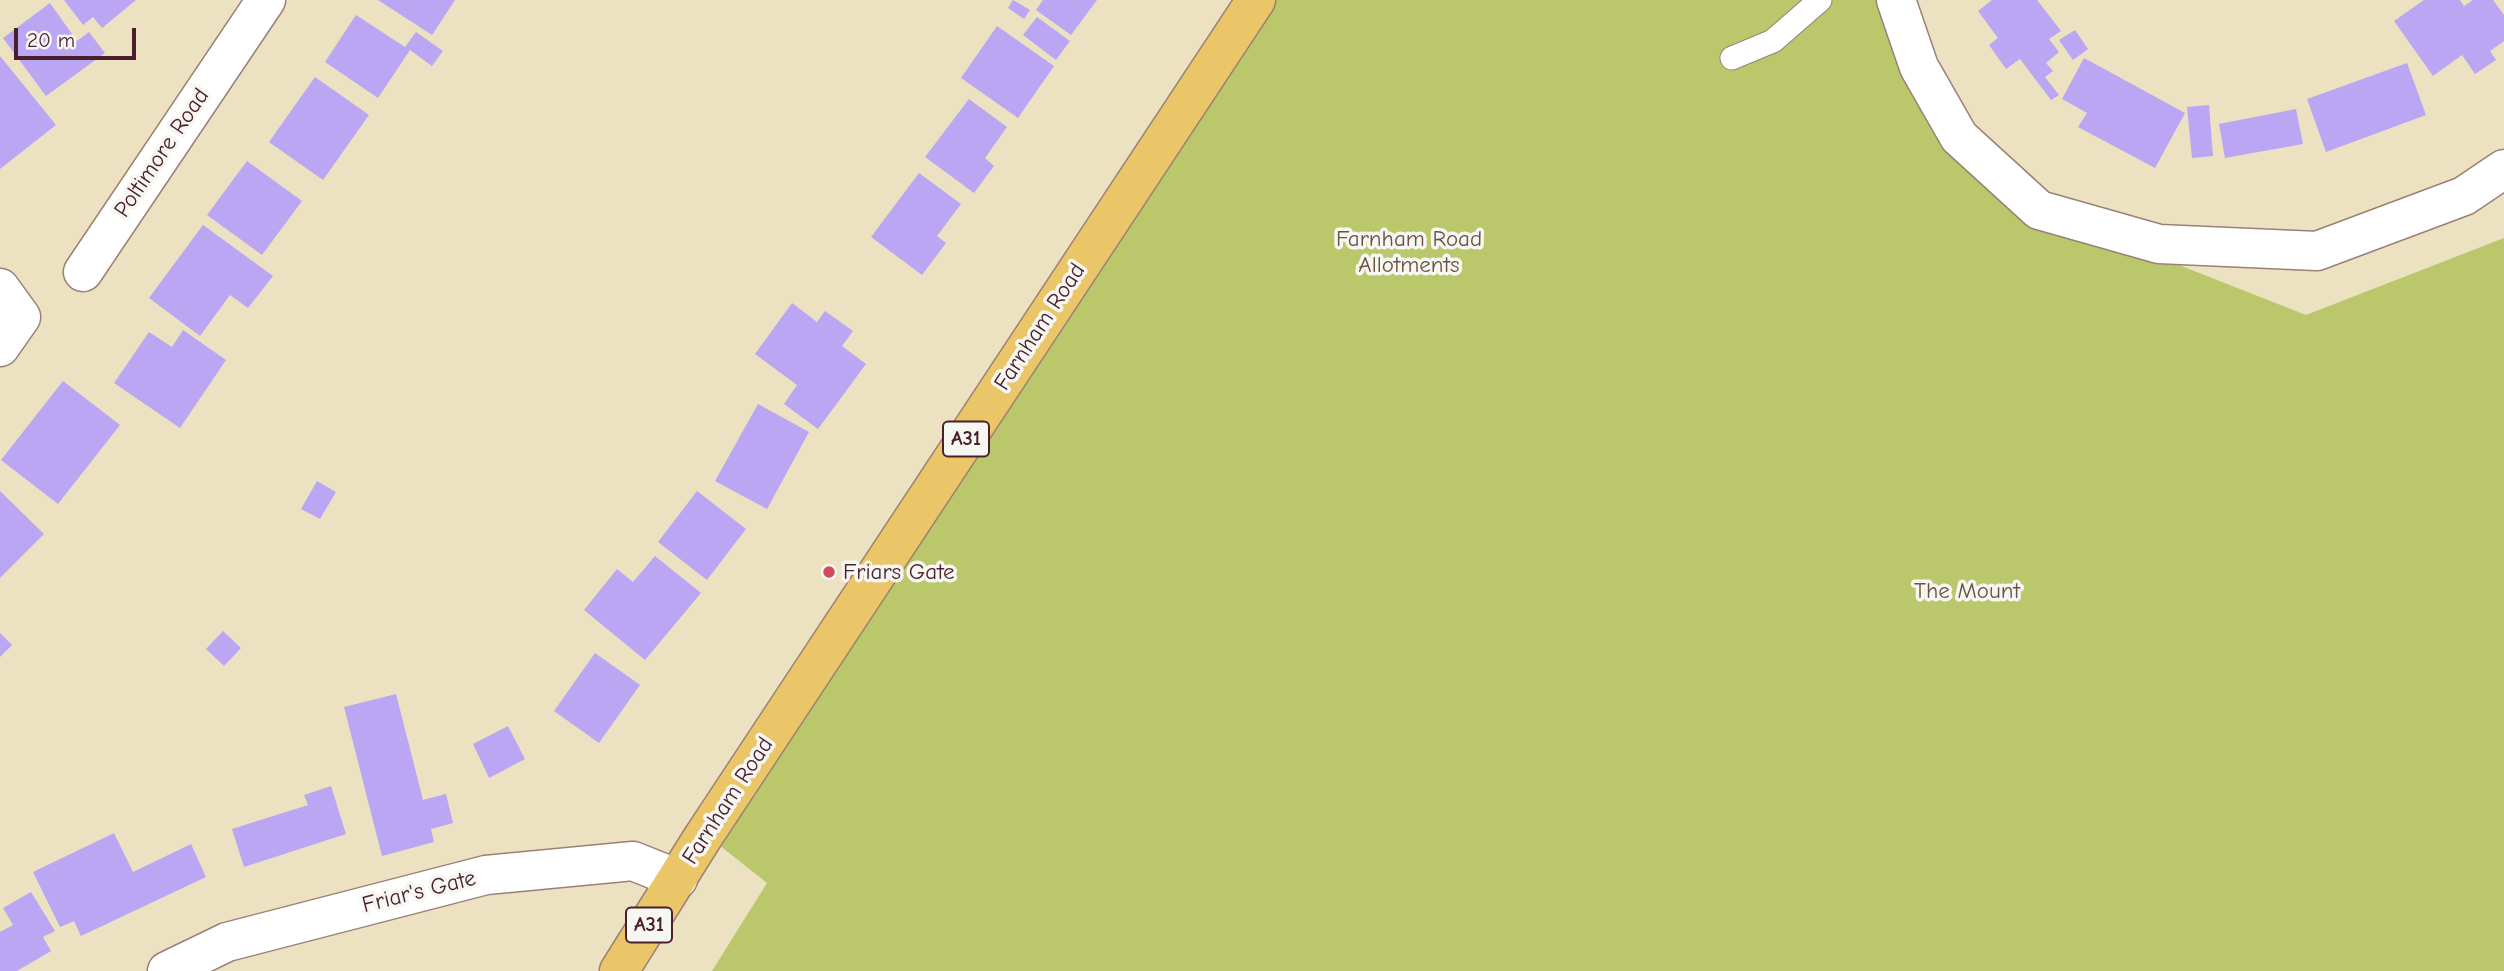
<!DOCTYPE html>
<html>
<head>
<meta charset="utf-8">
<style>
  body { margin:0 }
  #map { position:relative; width:2504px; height:971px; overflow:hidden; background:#ece1c1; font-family:"Comic Neue",sans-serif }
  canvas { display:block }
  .scale { position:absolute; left:14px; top:28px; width:122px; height:32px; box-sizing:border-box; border:4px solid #4a1f2b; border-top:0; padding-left:9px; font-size:21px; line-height:24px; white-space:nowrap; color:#4a1f2b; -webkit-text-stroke:5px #f6f6f2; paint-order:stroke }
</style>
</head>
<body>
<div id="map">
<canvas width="2504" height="971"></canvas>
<div class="scale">20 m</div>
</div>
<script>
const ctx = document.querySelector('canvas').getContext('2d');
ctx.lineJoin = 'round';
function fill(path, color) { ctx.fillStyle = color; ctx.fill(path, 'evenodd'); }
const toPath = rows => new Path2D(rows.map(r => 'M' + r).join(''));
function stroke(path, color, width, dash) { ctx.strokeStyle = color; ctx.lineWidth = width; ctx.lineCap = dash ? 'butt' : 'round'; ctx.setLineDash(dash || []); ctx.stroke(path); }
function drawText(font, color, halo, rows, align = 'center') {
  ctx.font = font + ' "Comic Neue",sans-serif'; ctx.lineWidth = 7; ctx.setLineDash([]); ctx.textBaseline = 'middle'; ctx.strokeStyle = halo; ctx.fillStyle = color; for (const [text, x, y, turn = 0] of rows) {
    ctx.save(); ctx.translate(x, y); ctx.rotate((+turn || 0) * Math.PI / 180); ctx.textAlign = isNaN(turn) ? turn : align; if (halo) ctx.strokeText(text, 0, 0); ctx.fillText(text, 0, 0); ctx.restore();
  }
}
fill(toPath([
  [1274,0,1896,0,1919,67,2039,210,2306,315,2504,238,2504,971,712,971,767,883,714,841]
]), '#bac86b');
fill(toPath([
  [64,0,136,0,102,28,93,17,83,25],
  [378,0,455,0,432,35],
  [1013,0,1030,10,1024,19,1008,8],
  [1043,0,1097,0,1071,35,1036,10],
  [1992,0,2037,0,2061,31,2049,39,2059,52,2046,63,2053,71,2045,77,2059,95,2051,100,2020,59,2006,69,1989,45,1998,38,1978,11],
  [2424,0,2460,0,2464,6,2473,0,2493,0,2504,15,2504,41,2490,51,2496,60,2475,74,2462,55,2433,76,2394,21],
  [50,3,77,41,89,32,105,53,46,96,3,38],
  [356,15,405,47,416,32,443,51,432,66,410,50,378,98,325,62],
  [1037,17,1070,41,1056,60,1023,35],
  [997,26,1054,66,1018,118,961,78],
  [2075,30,2088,49,2073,60,2059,40],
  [0,56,56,125,0,169],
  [2084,58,2185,113,2155,168,2078,127,2087,113,2062,99],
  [2407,63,2426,115,2326,152,2307,99],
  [315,77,369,115,323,180,269,142],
  [969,99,1007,127,985,158,994,166,974,193,925,157],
  [2209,105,2213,156,2192,158,2187,107],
  [2296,109,2303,144,2225,158,2219,124],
  [247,161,302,201,262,255,207,215],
  [919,173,961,204,937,236,946,243,922,275,871,237],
  [203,225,273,276,248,308,230,295,200,336,149,298],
  [792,303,817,322,825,311,853,331,842,346,866,364,818,429,784,404,797,385,755,354],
  [183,330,226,360,180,428,114,383,149,332,172,347],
  [63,381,120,425,58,504,1,460],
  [758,404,809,432,767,509,715,481],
  [317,481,336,492,320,519,301,509],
  [0,491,44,534,0,578],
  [697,491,746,529,707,580,658,542],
  [655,556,701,593,645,660,584,610,617,569,633,582],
  [223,631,241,648,224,666,206,649],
  [0,633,12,645,0,657],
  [595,653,640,685,599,743,554,711],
  [396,694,423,800,446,794,453,823,431,829,434,842,382,856,344,707],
  [508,726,525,759,489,778,473,744],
  [331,786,346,834,244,867,232,829,308,805,304,795],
  [114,833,133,872,191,844,206,877,81,936,74,921,60,927,33,872],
  [31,892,55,931,43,937,51,951,17,971,0,971,0,932,13,925,3,908]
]), '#baa6f3');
const service = toPath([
  [1732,58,1773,41,1820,0]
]);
const minor = toPath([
  [1896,0,1919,67,1959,137,2039,210,2159,244,2317,251,2464,196,2504,169],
  [83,272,266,0],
  [0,288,21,317,0,347],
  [167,971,227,942,486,875,633,861,678,879]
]);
const primary = toPath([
  [619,971,703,837,1256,0]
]);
stroke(service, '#9b8076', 25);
stroke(minor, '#9b8076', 41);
stroke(primary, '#9b8076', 41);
stroke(service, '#fff', 23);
stroke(minor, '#fff', 38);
stroke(primary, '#ebc669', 38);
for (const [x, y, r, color] of [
  [829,572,7,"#d1495b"]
]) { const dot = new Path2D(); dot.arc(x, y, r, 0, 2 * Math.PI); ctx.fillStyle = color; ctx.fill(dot); stroke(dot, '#f6f6f2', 2.5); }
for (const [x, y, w] of [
  [966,439,46],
  [649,925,46]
]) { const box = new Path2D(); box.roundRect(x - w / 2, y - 17.5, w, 35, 5); ctx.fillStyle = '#f6f6f2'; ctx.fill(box); stroke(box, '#4a1f2b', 2); }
drawText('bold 21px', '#4a1f2b', null, [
  ["A31",966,439],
  ["A31",649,925]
]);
drawText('23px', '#4a1f2b', '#f6f6f2', [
  ["Poltimore Road",162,153,-56],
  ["Farnham Road",1040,327,-57],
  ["Farnham Road",728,801,-57],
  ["Friar's Gate",419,892,-14]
]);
drawText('23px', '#6c523e', '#f6f6f2', [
  ["Farnham Road",1409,239],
  ["Allotments",1409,265],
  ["The Mount",1967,591]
]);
drawText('23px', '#4a1f2b', '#f6f6f2', [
  ["Friars Gate",843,572]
], 'left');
</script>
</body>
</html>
